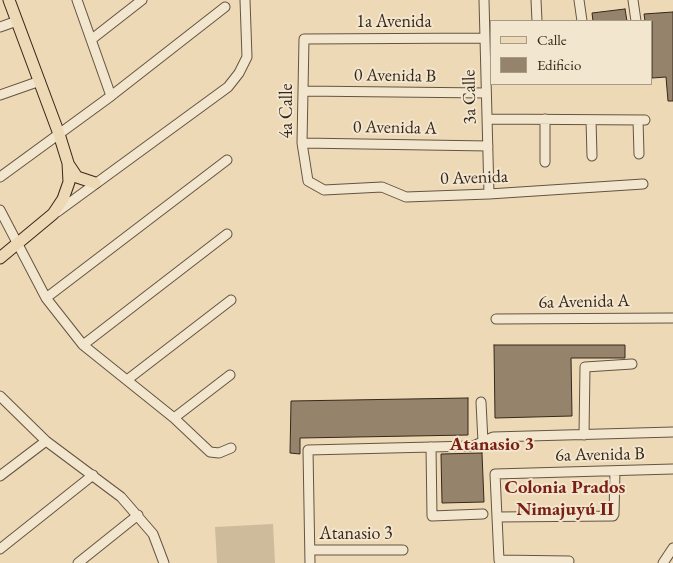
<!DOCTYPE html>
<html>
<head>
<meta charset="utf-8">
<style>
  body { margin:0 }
  #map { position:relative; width:673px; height:563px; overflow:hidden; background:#edd9b5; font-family:"EB Garamond",serif }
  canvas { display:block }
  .legend { position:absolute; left:490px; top:20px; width:162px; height:65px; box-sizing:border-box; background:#f3e6cf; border:1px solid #a79a87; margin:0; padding:6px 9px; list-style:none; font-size:15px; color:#36271b }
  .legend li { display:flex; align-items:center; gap:10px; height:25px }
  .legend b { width:25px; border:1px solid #a79a87 }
</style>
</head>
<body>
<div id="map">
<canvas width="673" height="563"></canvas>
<ul class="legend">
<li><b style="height:6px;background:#edd9b5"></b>Calle</li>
<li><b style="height:14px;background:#95846b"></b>Edificio</li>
</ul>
</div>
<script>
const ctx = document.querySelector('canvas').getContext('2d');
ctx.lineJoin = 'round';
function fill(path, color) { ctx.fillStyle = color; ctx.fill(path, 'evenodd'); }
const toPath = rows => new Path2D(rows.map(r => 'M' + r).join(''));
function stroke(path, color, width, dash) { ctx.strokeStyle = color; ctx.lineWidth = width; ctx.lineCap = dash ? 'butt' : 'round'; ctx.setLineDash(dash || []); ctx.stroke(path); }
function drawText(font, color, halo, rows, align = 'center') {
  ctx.font = font + ' "EB Garamond",serif'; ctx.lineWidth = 4; ctx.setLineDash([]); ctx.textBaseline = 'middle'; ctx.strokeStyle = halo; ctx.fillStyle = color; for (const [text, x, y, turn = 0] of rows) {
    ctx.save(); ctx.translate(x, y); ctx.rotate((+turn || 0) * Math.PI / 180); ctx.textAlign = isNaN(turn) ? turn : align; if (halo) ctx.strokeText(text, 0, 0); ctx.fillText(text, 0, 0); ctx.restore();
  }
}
fill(toPath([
  [273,524,275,563,217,563,215,527]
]), '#cebb9b');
const building = toPath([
  [625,9,627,21,593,21,592,13,625,9],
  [673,12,673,101,668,101,666,77,652,78,652,21,645,21,644,14,673,12],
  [494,345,625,345,625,358,571,358,572,416,495,418,494,345],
  [468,398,468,435,300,438,300,454,290,453,291,401,468,398],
  [482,453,484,502,442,503,441,454,482,453]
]);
fill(building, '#95846b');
stroke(building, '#36271b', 1);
const minor = toPath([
  [77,0,111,96],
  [484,0,489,194],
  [536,0,537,21],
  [579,0,582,21],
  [633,0,636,21],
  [0,27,17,21],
  [485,38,304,39,302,143,308,181,324,190,382,187,406,197,489,194,643,184],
  [92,39,142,0],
  [303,91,486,93],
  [0,95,40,81],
  [487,119,645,120],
  [545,119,545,162],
  [591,120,592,156],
  [638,120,639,154],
  [302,143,488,146],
  [0,177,111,96,225,7],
  [0,210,46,298,83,345,174,418,210,452,219,453,231,448],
  [57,212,228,87,239,73,247,57,245,0],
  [46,298,227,160],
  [496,319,673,318],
  [83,345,227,234],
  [127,380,231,300],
  [0,396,46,441,121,497,153,534,164,563],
  [481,402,483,442],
  [174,418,230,375],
  [584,435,585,367,632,364],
  [431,447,432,516,483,514],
  [0,476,46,441],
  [497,517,613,516,614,514,615,471],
  [0,549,93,475],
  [310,550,403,550],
  [569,561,499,560,495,474,673,469],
  [78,563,138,515],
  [310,563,308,450,473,446,493,437,673,432],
  [663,563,673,548]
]);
const major = toPath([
  [69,165,77,177,95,183],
  [0,258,53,214,63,199,69,182,68,163,59,134,9,0]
]);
stroke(minor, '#645442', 11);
stroke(major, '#36271b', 13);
stroke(minor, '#f3e6cf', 9);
stroke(major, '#edd9b5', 11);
drawText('18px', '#36271b', '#f3e6cf', [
  ["1a Avenida",394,22],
  ["0 Avenida B",395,76,1],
  ["3a Calle",470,97,-91],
  ["4a Calle",287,111,-90],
  ["0 Avenida A",395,128,1],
  ["0 Avenida",474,178,-2],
  ["6a Avenida A",584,302,-1],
  ["6a Avenida B",600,455,-1],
  ["Atanasio 3",356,534]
]);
drawText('bold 19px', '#7a1f14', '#f3e6cf', [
  ["Atanasio 3",492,445],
  ["Colonia Prados",565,488],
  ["Nimajuyú II",565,510]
]);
</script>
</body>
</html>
